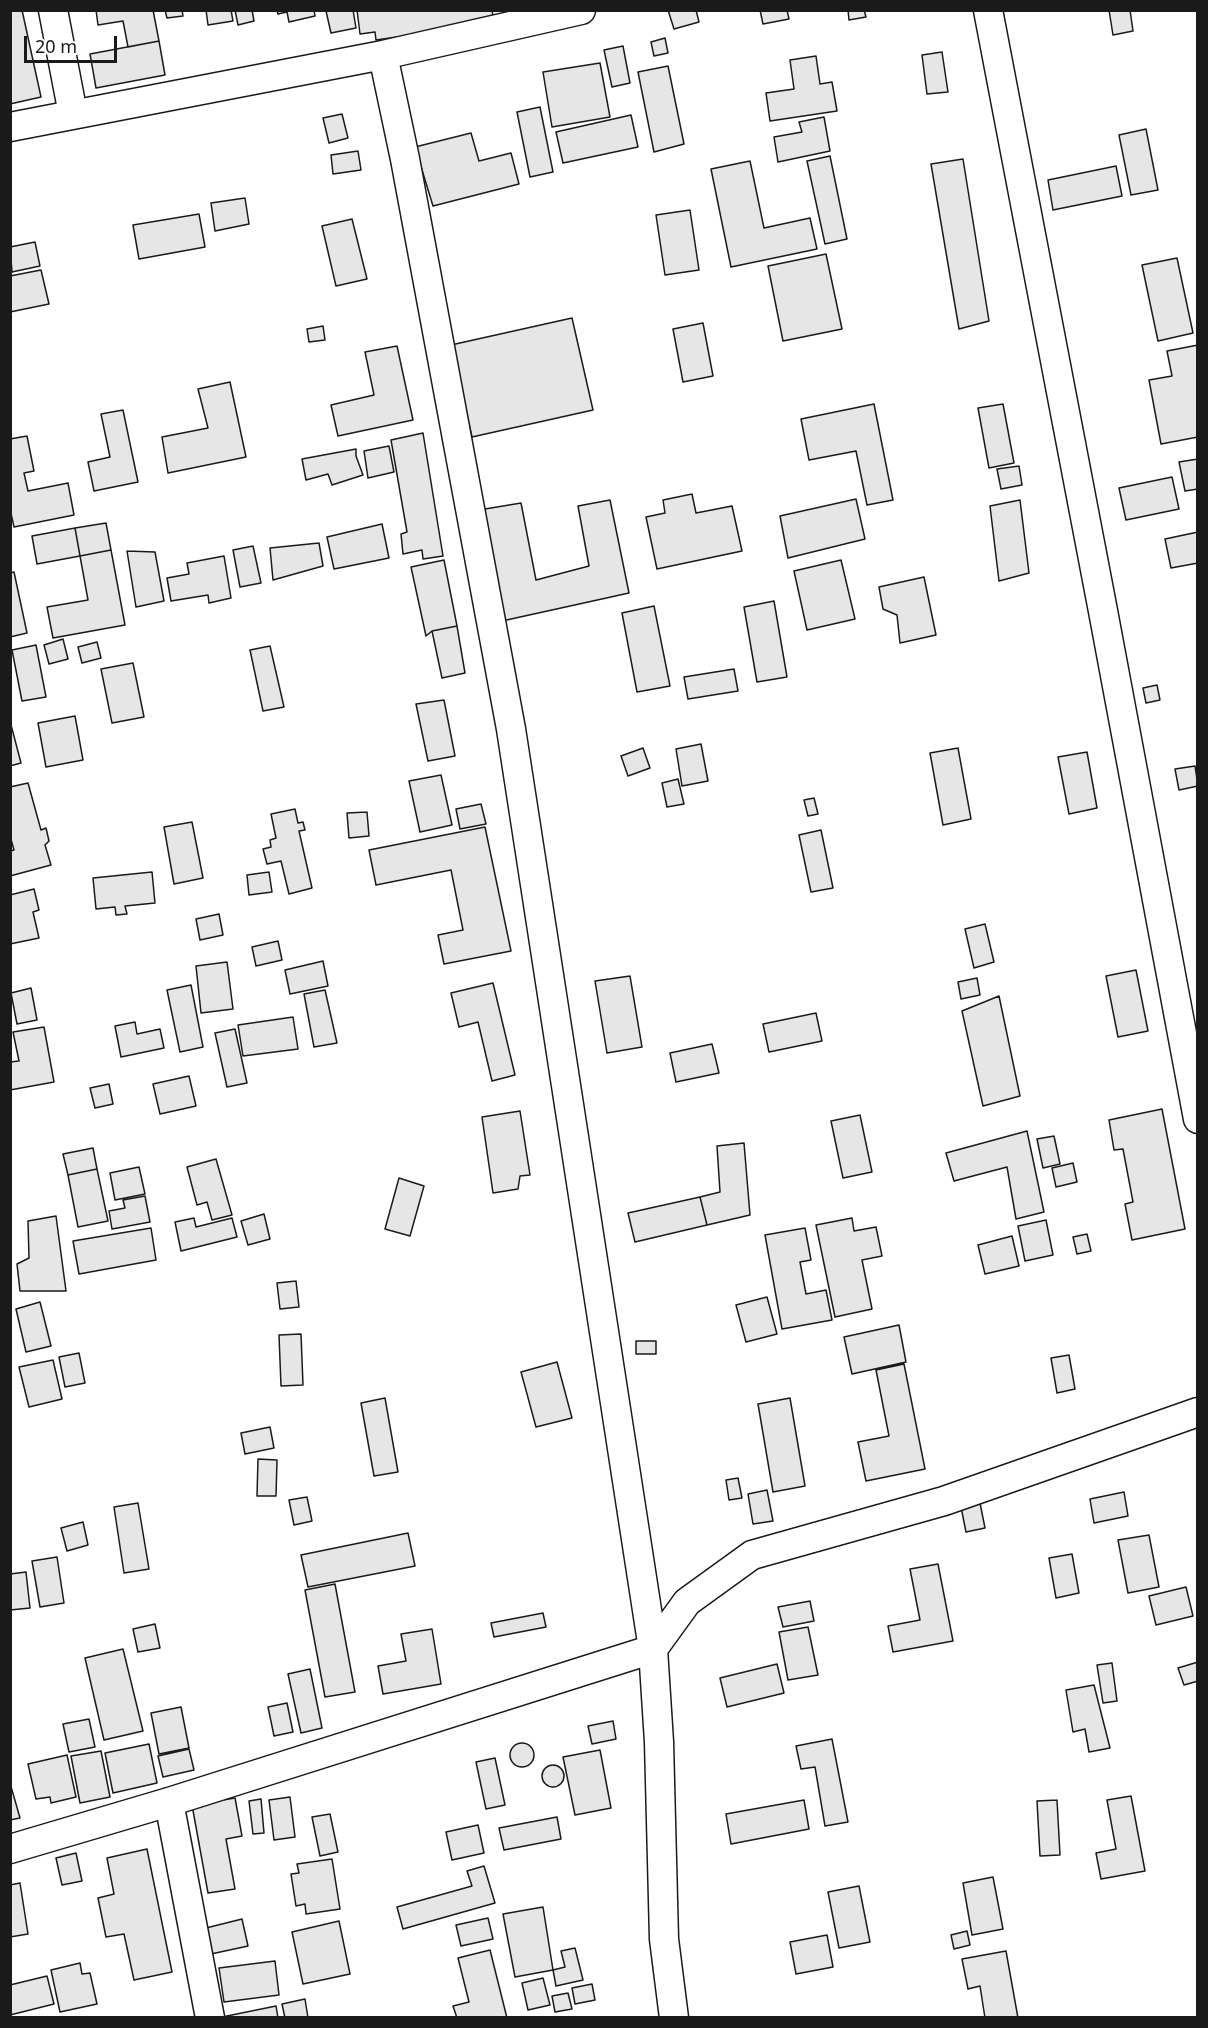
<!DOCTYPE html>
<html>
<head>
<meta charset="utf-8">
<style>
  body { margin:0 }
  #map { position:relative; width:1208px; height:2028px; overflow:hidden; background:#fff; font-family:"Noto Sans",sans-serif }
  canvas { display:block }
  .frame { position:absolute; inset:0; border:12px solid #1a1a1a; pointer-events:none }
  .scale { position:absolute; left:24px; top:36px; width:93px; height:27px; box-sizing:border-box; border:3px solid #1a1a1a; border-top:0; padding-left:8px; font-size:18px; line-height:21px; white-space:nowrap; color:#1a1a1a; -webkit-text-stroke:4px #fff; paint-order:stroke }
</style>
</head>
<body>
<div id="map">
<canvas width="1208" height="2028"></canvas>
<div class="frame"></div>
<div class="scale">20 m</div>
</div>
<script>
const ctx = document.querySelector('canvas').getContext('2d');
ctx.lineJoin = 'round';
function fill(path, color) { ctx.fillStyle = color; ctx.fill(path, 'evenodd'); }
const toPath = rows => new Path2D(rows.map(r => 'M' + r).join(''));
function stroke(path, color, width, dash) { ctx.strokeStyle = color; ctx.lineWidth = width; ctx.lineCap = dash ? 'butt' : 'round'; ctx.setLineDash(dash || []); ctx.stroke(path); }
const building = toPath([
  [22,10,41,97,10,104,10,11,22,10],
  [96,10,153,10,159,41,128,47,123,21,98,25,96,10],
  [165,10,182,10,183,16,167,18,165,10],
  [206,10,231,10,233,21,208,25,206,10],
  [235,10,252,10,254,21,238,25,235,10],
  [277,10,314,10,315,16,289,22,287,12,278,14,277,10],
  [353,10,356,28,331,33,326,11,353,10],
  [357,10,492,10,494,23,376,40,375,32,360,34,357,10],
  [668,10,696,10,699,22,674,29,668,10],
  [760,10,787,10,789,19,763,24,760,10],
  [848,10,864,10,866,17,849,20,848,10],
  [1109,10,1130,10,1133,31,1113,35,1109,10],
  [665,38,668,53,654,56,651,42,665,38],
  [159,41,165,75,96,88,90,54,159,41],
  [623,46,630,83,612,87,604,50,623,46],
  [942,52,948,92,927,94,922,55,942,52],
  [816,56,820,84,832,82,837,111,770,121,766,93,794,89,790,60,816,56],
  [600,63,610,117,552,127,543,72,600,63],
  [668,66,684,144,654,152,638,72,668,66],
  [540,107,553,172,530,177,517,112,540,107],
  [342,114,348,138,329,143,323,118,342,114],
  [631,115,638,147,563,163,556,132,631,115],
  [824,117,830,151,778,162,774,137,802,132,799,122,824,117],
  [1146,129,1158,190,1131,195,1119,135,1146,129],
  [471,133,479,161,511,153,519,184,433,206,415,147,471,133],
  [358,151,361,170,333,174,331,155,358,151],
  [830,156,847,239,825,244,807,161,830,156],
  [963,159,989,321,959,329,931,164,963,159],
  [750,161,764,228,810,218,817,249,731,267,711,169,750,161],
  [1116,166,1122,196,1053,210,1048,180,1116,166],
  [245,198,249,224,215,231,211,203,245,198],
  [690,210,699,270,665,275,656,215,690,210],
  [199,214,205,247,139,259,133,225,199,214],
  [352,219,367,279,336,286,322,226,352,219],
  [35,242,40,266,12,272,10,247,35,242],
  [826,254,842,329,783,341,768,266,826,254],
  [1177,258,1193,333,1158,341,1142,265,1177,258],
  [41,270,49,304,10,312,10,276,41,270],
  [572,318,593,410,472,437,451,345,572,318],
  [703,323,713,376,683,382,673,329,703,323],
  [323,326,325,340,309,342,307,329,323,326],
  [1198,345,1198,437,1161,444,1149,380,1172,376,1167,351,1198,345],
  [397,346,413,420,338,436,331,405,374,395,365,352,397,346],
  [230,382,246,457,168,473,162,437,208,428,198,389,230,382],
  [874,404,893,500,867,505,856,451,809,460,801,419,874,404],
  [1003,404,1014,463,989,468,978,408,1003,404],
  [123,410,138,482,94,491,88,462,110,457,101,414,123,410],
  [423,433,443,556,423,559,422,550,403,554,401,534,407,532,391,440,423,433],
  [27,436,34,471,24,473,28,491,68,483,74,515,14,527,10,509,10,439,27,436],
  [389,446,394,472,368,478,364,451,389,446],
  [356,449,356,456,363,475,332,485,328,474,306,480,302,459,356,449],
  [1198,459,1198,489,1185,491,1179,462,1198,459],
  [1019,466,1022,485,1001,489,997,469,1019,466],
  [1172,477,1179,509,1126,520,1119,488,1172,477],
  [692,494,696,513,732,506,742,551,657,569,646,517,665,513,663,500,692,494],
  [856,499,865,539,788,558,780,516,856,499],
  [610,500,629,593,502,621,479,510,521,503,536,580,589,566,578,506,610,500],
  [1020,500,1029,573,999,581,990,506,1020,500],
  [106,523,111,550,80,556,75,528,106,523],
  [382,524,389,558,334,569,327,537,382,524],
  [75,528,80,556,37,564,32,536,75,528],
  [1198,532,1198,563,1171,568,1165,539,1198,532],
  [319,543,323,566,273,580,270,548,319,543],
  [253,546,261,583,240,587,233,550,253,546],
  [111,550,125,625,53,638,47,607,88,600,80,556,111,550],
  [127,551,155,552,164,601,136,607,127,551],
  [224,556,231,598,209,603,208,595,171,601,167,578,189,574,187,563,224,556],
  [444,560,457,626,432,631,426,636,411,567,444,560],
  [841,560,855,619,807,630,794,571,841,560],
  [14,572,27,633,10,637,10,573,14,572],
  [924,577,936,635,900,643,897,615,883,609,879,587,924,577],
  [774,601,787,677,757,682,744,607,774,601],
  [654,606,670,686,637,692,622,613,654,606],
  [457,626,465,673,442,678,432,631,457,626],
  [63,639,68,659,49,664,44,645,63,639],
  [97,642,101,658,82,663,78,647,97,642],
  [36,645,46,697,22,701,12,650,36,645],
  [270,646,284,707,263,711,250,650,270,646],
  [133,663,144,717,112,723,101,669,133,663],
  [734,669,738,691,688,699,684,677,734,669],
  [1157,685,1160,700,1146,703,1143,688,1157,685],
  [444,700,455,756,428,761,416,704,444,700],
  [75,716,83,760,46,767,38,723,75,716],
  [10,721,21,763,10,766,10,721],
  [701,744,708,781,682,786,676,749,701,744],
  [643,748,650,768,628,776,621,756,643,748],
  [958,748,971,819,943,825,930,753,958,748],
  [1087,752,1097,808,1069,814,1058,757,1087,752],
  [1195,766,1198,786,1179,790,1175,769,1195,766],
  [441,775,452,825,420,832,409,781,441,775],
  [678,779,684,804,667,807,662,783,678,779],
  [28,783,41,830,46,828,49,841,45,845,51,865,10,876,10,851,14,850,10,836,10,787,28,783],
  [814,798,818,814,808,816,804,800,814,798],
  [481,804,486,824,460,829,456,809,481,804],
  [295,809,298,823,303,822,305,830,299,831,312,888,289,894,281,861,267,864,263,849,271,847,270,840,276,838,271,814,295,809],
  [367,812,369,836,349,838,347,813,367,812],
  [192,822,203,878,174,884,164,827,192,822],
  [485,827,511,951,444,964,438,935,463,930,451,870,376,885,369,850,485,827],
  [821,830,833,888,811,892,799,835,821,830],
  [152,872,155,903,125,906,127,914,116,915,115,907,96,909,93,878,152,872],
  [269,872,272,892,249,895,247,875,269,872],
  [34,889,39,910,33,912,39,938,10,944,10,895,34,889],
  [219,914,223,935,200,940,196,919,219,914],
  [985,924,994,962,974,968,965,929,985,924],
  [278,941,282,960,256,966,252,947,278,941],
  [323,961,328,986,290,994,285,970,323,961],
  [227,962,233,1009,201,1013,196,966,227,962],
  [1136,970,1148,1031,1118,1037,1106,976,1136,970],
  [630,976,642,1047,607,1053,595,981,630,976],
  [977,978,980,995,961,999,958,982,977,978],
  [493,983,515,1075,492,1081,478,1022,459,1027,451,993,493,983],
  [191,985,203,1047,180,1052,167,990,191,985],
  [31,988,37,1020,17,1024,11,993,31,988],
  [325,990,337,1043,314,1047,304,994,325,990],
  [999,996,1020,1096,983,1106,962,1011,999,996],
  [816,1013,822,1041,769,1052,763,1024,816,1013],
  [293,1017,298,1049,243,1056,238,1025,293,1017],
  [135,1022,137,1034,160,1029,164,1048,121,1057,115,1026,135,1022],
  [44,1027,54,1082,10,1090,10,1062,19,1061,13,1032,44,1027],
  [235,1029,247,1083,227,1087,215,1033,235,1029],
  [712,1044,719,1073,676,1082,670,1053,712,1044],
  [189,1076,196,1106,160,1114,153,1084,189,1076],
  [109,1084,113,1104,95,1108,90,1088,109,1084],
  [1162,1109,1185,1229,1132,1240,1125,1204,1133,1202,1123,1149,1114,1150,1109,1120,1162,1109],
  [520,1111,530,1175,520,1176,518,1189,493,1193,482,1117,520,1111],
  [860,1115,872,1172,843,1178,831,1121,860,1115],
  [1027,1131,1044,1212,1016,1219,1007,1167,954,1181,946,1153,1027,1131],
  [1054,1136,1060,1164,1043,1168,1037,1139,1054,1136],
  [744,1143,750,1215,707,1225,700,1197,720,1192,717,1146,744,1143],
  [93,1148,97,1169,68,1175,63,1154,93,1148],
  [216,1159,232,1215,212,1220,207,1202,197,1205,187,1167,216,1159],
  [1073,1163,1077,1182,1056,1187,1052,1168,1073,1163],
  [139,1167,145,1194,115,1200,110,1173,139,1167],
  [97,1169,108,1221,78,1227,68,1175,97,1169],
  [399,1178,424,1186,410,1236,385,1229,399,1178],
  [145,1196,150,1222,112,1229,109,1211,125,1208,123,1200,145,1196],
  [700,1197,707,1225,635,1242,628,1213,700,1197],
  [264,1214,270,1239,248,1245,241,1221,264,1214],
  [56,1216,66,1291,20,1291,17,1264,29,1258,28,1221,56,1216],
  [194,1218,196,1227,232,1218,237,1237,181,1251,175,1222,194,1218],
  [852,1218,854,1231,876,1227,882,1256,862,1260,872,1309,835,1317,816,1225,852,1218],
  [1046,1220,1053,1255,1025,1261,1018,1226,1046,1220],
  [151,1228,156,1260,79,1274,73,1241,151,1228],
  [805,1228,811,1260,800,1262,806,1294,826,1290,832,1320,782,1329,765,1235,805,1228],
  [1087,1234,1091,1251,1077,1254,1073,1237,1087,1234],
  [1012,1236,1019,1266,985,1274,978,1245,1012,1236],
  [296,1281,299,1307,280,1309,277,1283,296,1281],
  [767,1297,777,1334,746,1342,736,1305,767,1297],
  [40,1302,51,1346,26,1352,16,1309,40,1302],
  [899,1325,906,1362,852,1374,844,1337,899,1325],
  [301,1334,303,1385,281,1386,279,1335,301,1334],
  [636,1341,656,1341,656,1354,636,1354,636,1341],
  [79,1353,85,1383,65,1387,59,1357,79,1353],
  [1069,1355,1075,1389,1057,1393,1051,1358,1069,1355],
  [53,1360,62,1399,29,1407,19,1367,53,1360],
  [557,1362,572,1418,536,1427,521,1372,557,1362],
  [904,1364,925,1469,866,1481,858,1442,889,1436,876,1370,904,1364],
  [385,1398,398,1472,374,1476,361,1403,385,1398],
  [790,1398,805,1486,773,1492,758,1404,790,1398],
  [270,1427,274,1448,245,1454,241,1433,270,1427],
  [258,1459,277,1460,276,1496,257,1496,258,1459],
  [738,1478,742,1498,729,1500,726,1480,738,1478],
  [767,1490,773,1521,753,1524,748,1494,767,1490],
  [1124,1492,1128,1516,1094,1523,1090,1499,1124,1492],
  [307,1497,312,1521,294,1525,289,1500,307,1497],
  [138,1503,149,1569,124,1573,114,1507,138,1503],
  [980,1503,985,1528,966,1532,961,1507,980,1503],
  [83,1522,88,1545,67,1551,61,1528,83,1522],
  [408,1533,415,1566,308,1587,301,1555,408,1533],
  [1149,1535,1159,1587,1128,1593,1118,1540,1149,1535],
  [1072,1554,1079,1593,1056,1598,1049,1558,1072,1554],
  [57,1557,64,1603,40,1607,32,1561,57,1557],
  [938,1564,953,1641,893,1652,888,1626,920,1620,910,1569,938,1564],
  [26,1572,30,1608,10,1610,10,1574,26,1572],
  [335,1584,355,1692,325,1697,305,1590,335,1584],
  [1186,1587,1193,1616,1156,1625,1149,1596,1186,1587],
  [810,1601,814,1621,783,1627,778,1607,810,1601],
  [543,1613,546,1627,494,1637,491,1623,543,1613],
  [155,1624,160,1648,138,1652,133,1629,155,1624],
  [808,1627,818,1675,788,1680,779,1632,808,1627],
  [432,1629,441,1684,383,1694,378,1666,406,1661,401,1634,432,1629],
  [123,1649,143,1731,104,1740,85,1658,123,1649],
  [1198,1662,1198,1681,1184,1685,1178,1668,1198,1662],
  [1112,1663,1117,1701,1103,1703,1097,1665,1112,1663],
  [777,1664,784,1693,727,1707,720,1678,777,1664],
  [310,1669,322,1728,301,1733,288,1674,310,1669],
  [1094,1685,1110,1748,1089,1752,1085,1729,1073,1732,1066,1690,1094,1685],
  [287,1703,293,1732,274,1736,268,1707,287,1703],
  [181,1707,189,1748,159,1754,151,1713,181,1707],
  [89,1719,95,1747,69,1752,63,1724,89,1719],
  [613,1721,616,1739,592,1744,588,1726,613,1721],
  [832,1739,848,1822,825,1826,815,1767,801,1769,796,1746,832,1739],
  '510 1755a12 12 0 1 1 24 0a12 12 0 1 1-24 0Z',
  [149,1744,157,1783,113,1793,105,1753,149,1744],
  [189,1749,194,1770,163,1777,158,1756,189,1749],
  [600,1750,611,1808,575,1815,563,1757,600,1750],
  [101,1751,110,1797,80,1803,71,1756,101,1751],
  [67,1755,76,1797,51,1803,50,1797,36,1799,28,1764,67,1755],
  [495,1758,505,1805,486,1809,476,1762,495,1758],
  '542 1776a11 11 0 1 1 22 0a11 11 0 1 1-22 0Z',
  [10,1783,20,1818,10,1820,10,1783],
  [1131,1796,1145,1871,1101,1879,1096,1853,1116,1849,1107,1800,1131,1796],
  [290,1797,295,1837,274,1840,269,1800,290,1797],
  [235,1798,242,1836,226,1839,235,1889,208,1893,192,1805,235,1798],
  [261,1799,264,1833,253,1834,249,1801,261,1799],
  [804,1800,809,1829,731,1844,726,1814,804,1800],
  [1057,1800,1060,1855,1040,1856,1037,1801,1057,1800],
  [330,1814,338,1852,320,1856,312,1817,330,1814],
  [557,1817,561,1839,504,1850,499,1828,557,1817],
  [478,1825,484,1853,452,1860,446,1832,478,1825],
  [147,1849,172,1972,134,1980,124,1934,106,1937,98,1898,114,1894,107,1858,147,1849],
  [76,1853,82,1881,62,1885,56,1858,76,1853],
  [332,1859,340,1909,306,1914,305,1904,296,1906,291,1874,299,1873,297,1864,332,1859],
  [484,1866,495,1903,403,1929,397,1907,472,1886,467,1871,484,1866],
  [993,1877,1003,1929,972,1935,963,1883,993,1877],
  [20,1883,28,1934,10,1937,10,1885,20,1883],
  [859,1886,870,1942,839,1948,828,1892,859,1886],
  [543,1907,553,1970,515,1977,503,1914,543,1907],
  [488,1918,493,1939,461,1946,456,1925,488,1918],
  [242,1919,248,1946,211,1954,206,1928,242,1919],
  [339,1921,350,1974,303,1984,292,1932,339,1921],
  [967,1931,970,1945,954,1949,951,1935,967,1931],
  [827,1935,833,1967,796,1974,790,1942,827,1935],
  [575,1948,583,1980,556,1986,553,1970,565,1967,561,1951,575,1948],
  [490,1950,507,2018,457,2018,453,2006,469,2002,458,1958,490,1950],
  [1006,1951,1018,2018,985,2018,980,1986,968,1989,962,1959,1006,1951],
  [275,1961,279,1995,224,2002,219,1968,275,1961],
  [80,1963,82,1974,90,1973,97,2004,60,2012,51,1970,80,1963],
  [47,1976,54,2004,10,2015,10,1985,47,1976],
  [543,1978,550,2005,528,2010,522,1983,543,1978],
  [592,1984,595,2000,575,2004,572,1988,592,1984],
  [568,1993,572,2009,555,2012,552,1996,568,1993],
  [305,1999,308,2018,285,2018,282,2004,305,1999],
  [276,2006,278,2018,222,2018,222,2017,276,2006]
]);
fill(building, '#e6e6e6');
stroke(building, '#1a1a1a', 1.5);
const minor = toPath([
  [53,10,73,114],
  [988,10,1103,611,1198,1119],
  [383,55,405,159,511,729,653,1649,659,1742,664,1939,674,2018],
  [10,127,383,55,581,10],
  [169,1802,210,2018],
  [10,1849,169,1802,653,1649,687,1602,752,1555,944,1501,1198,1412]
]);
stroke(minor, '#1a1a1a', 31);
stroke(minor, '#fff', 28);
</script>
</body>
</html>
